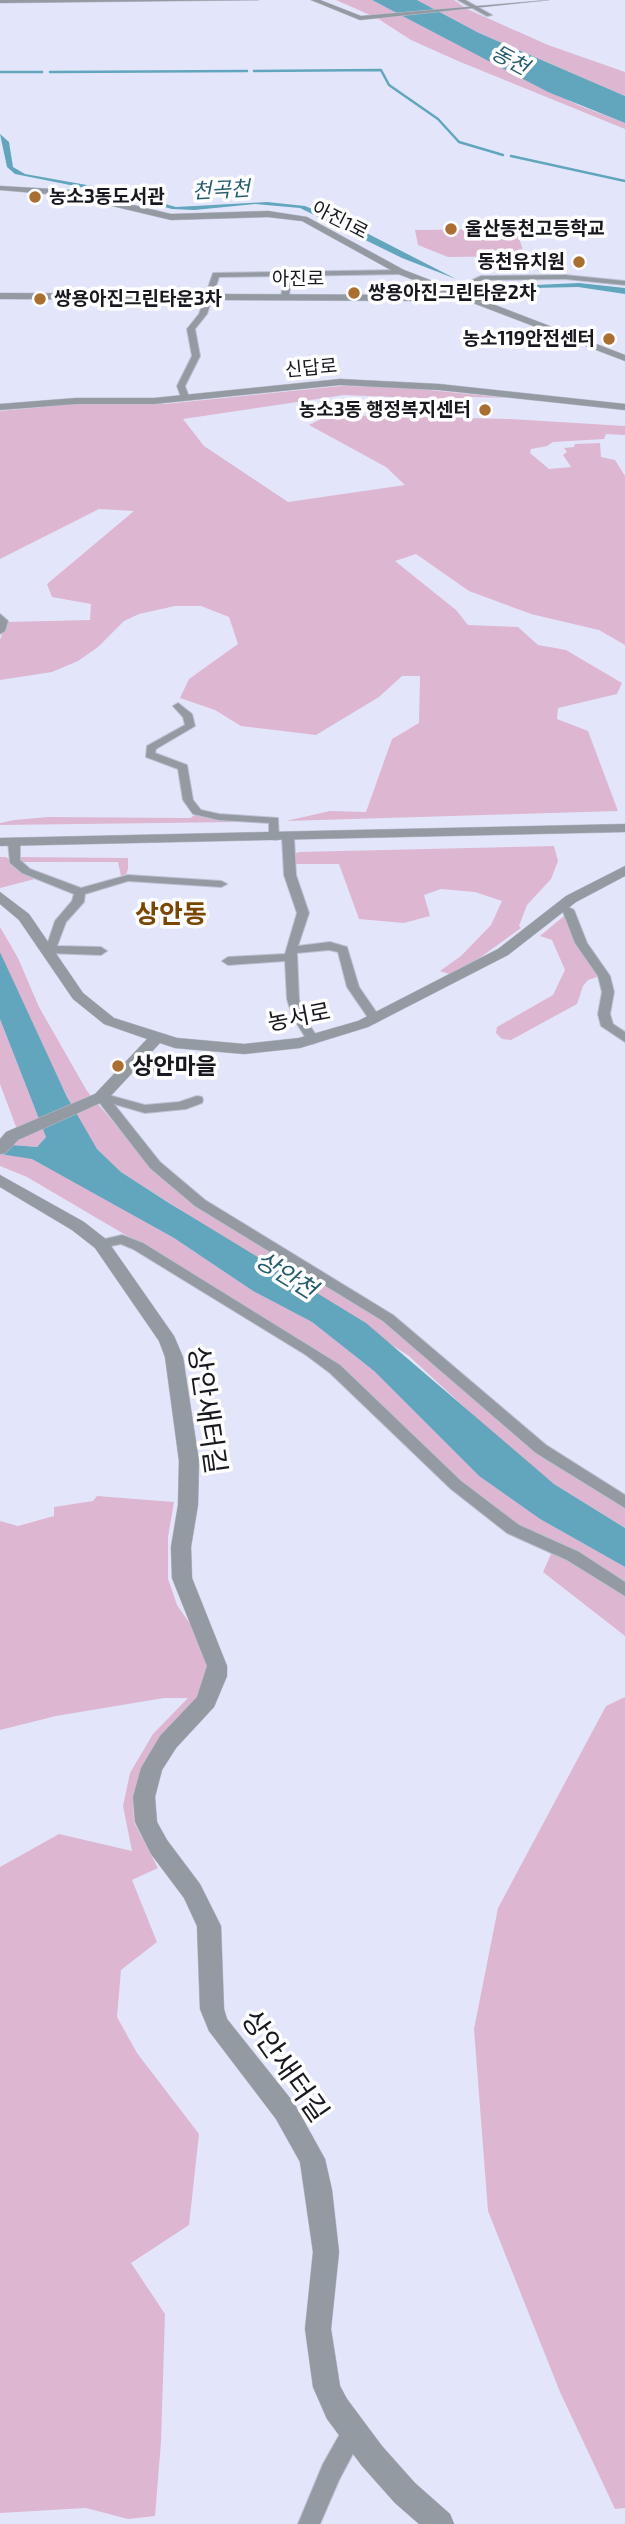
<!DOCTYPE html>
<html>
<head>
<meta charset="utf-8">
<style>
  body { margin:0 }
  canvas { display:block; background:#e3e5fa }
</style>
</head>
<body>
<canvas width="625" height="2524"></canvas>
<script>
const ctx = document.querySelector('canvas').getContext('2d');
ctx.lineJoin = 'round';
function fill(path, color) { ctx.fillStyle = color; ctx.fill(path, 'evenodd'); }
const toPath = rows => new Path2D(rows.map(r => 'M' + r).join(''));
function stroke(path, color, width, dash) { ctx.strokeStyle = color; ctx.lineWidth = width; ctx.lineCap = dash ? 'butt' : 'round'; ctx.setLineDash(dash || []); ctx.stroke(path); }
function drawText(font, color, halo, rows, align = 'center') {
  ctx.font = font + ' "Exo 2","Noto Sans KR",sans-serif'; ctx.lineWidth = 7; ctx.setLineDash([]); ctx.textBaseline = 'middle'; ctx.strokeStyle = halo; ctx.fillStyle = color; for (const [text, x, y, turn = 0] of rows) {
    ctx.save(); ctx.translate(x, y); ctx.rotate((+turn || 0) * Math.PI / 180); ctx.textAlign = isNaN(turn) ? turn : align; if (halo) ctx.strokeText(text, 0, 0); ctx.fillText(text, 0, 0); ctx.restore();
  }
}
fill(toPath([
  [336,0,372,0,578,105,625,123,625,129,458,61,411,40,377,18],
  [417,0,454,0,467,9,548,45,625,72,625,96,479,33],
  [516,229,525,256,448,257,418,245,415,230],
  [341,386,399,387,509,398,471,397,464,400,344,395,183,419,204,446,288,502,405,485,386,467,309,425,329,415,510,419,625,426,625,435,606,434,604,439,553,442,547,446,531,449,530,453,549,469,571,467,563,455,567,452,564,448,574,447,575,444,600,443,601,457,615,460,625,476,625,645,599,630,531,614,469,591,416,554,395,561,456,610,468,625,518,627,538,645,566,650,622,683,617,694,558,708,557,719,588,731,618,811,286,821,330,811,366,812,392,739,419,723,420,676,402,676,379,697,316,735,241,726,215,710,180,698,189,679,238,644,229,617,201,606,175,606,139,614,124,621,98,647,78,661,52,672,0,680,0,640,6,622,90,620,91,604,52,597,47,584,134,511,99,509,0,559,0,411,74,404,165,404],
  [195,815,240,822,0,825,0,823,14,820,48,817,190,818],
  [554,846,558,861,551,879,527,905,519,926,521,928,478,959,449,974,440,971,461,956,491,925,502,901,475,892,441,889,424,895,430,916,404,923,359,919,339,864,296,864,296,853,299,852],
  [0,857,6,857,35,879,0,888],
  [20,857,128,858,128,869,126,875,121,876,118,862,22,862],
  [564,916,600,976,588,980,583,986,577,1004,511,1040,502,1039,496,1033,497,1027,553,995,565,970,552,940,540,936],
  [0,927,18,958,39,1007,87,1091,150,1166,384,1320,439,1364,534,1451,625,1507,625,1528,554,1484,502,1442,409,1356,121,1172,97,1149,81,1125,28,1017,0,952],
  [0,1019,46,1137,37,1147,0,1144,0,1138,21,1140,0,1084],
  [0,1154,31,1158,174,1238,253,1291,312,1322,374,1371,479,1476,540,1519,625,1567,625,1587,527,1533,484,1503,368,1396,141,1244,27,1177,0,1166],
  [97,1496,174,1502,168,1537,168,1579,177,1605,197,1634,208,1666,197,1699,143,1767,133,1798,134,1822,158,1868,132,1880,157,1942,121,1970,117,2017,137,2053,199,2134,189,2225,131,2263,165,2314,161,2442,155,2516,128,2519,86,2508,0,2513,0,1867,59,1834,132,1851,123,1806,130,1773,153,1734,188,1698,164,1698,56,1716,0,1730,0,1521,18,1526,54,1516,54,1507,93,1501],
  [552,1552,625,1594,625,1636,543,1572],
  [625,1697,625,2508,615,2509,560,2392,488,2211,474,2029,498,1908,606,1706]
]), '#ddb7d1');
fill(toPath([
  [372,0,417,0,479,33,625,96,625,123,548,92],
  [0,134,9,142,13,167,25,174,115,190,176,207,267,202,305,206,349,224,456,279,402,258,300,208,255,204,195,210,172,209,115,194,15,174,7,167],
  [579,283,625,288,625,294,578,287,488,289,491,287],
  [0,952,67,1097,97,1149,121,1172,169,1203,366,1323,554,1484,625,1528,625,1567,540,1519,479,1476,374,1371,312,1322,253,1291,174,1238,32,1159,0,1154,0,1144,37,1147,46,1137,0,1019]
]), '#62a6be');
stroke(toPath([
  [254,71,381,70,389,85,438,119,459,142,503,155],
  [0,72,42,72],
  [50,72,247,71],
  [511,156,625,181]
]), '#62a6be', 2.5);
const minor = toPath([
  [458,0,465,0,492,15,487,16,458,0],
  [401,270,404,274,291,276,289,297,285,299,281,297,284,276,219,277,207,314,195,329,200,356,185,386,189,397,185,399,181,397,177,386,192,356,187,329,199,314,213,273,401,270],
  [565,275,625,281,625,285,565,279,482,280,451,295,444,293,481,276,565,275],
  [0,614,8,621,5,631,0,634,0,614],
  [178,703,192,714,195,726,156,749,155,753,187,765,193,800,201,810,219,814,278,818,279,839,275,840,269,837,269,823,219,820,193,814,183,800,178,769,146,757,147,746,185,725,183,717,173,706,178,703],
  [288,834,294,837,296,875,309,913,298,946,330,942,347,947,359,987,381,1019,375,1023,371,1022,347,987,338,952,329,950,297,953,299,999,304,1016,319,1040,313,1044,309,1043,292,1016,287,999,285,961,228,965,222,961,228,957,285,954,297,913,284,875,282,837,288,834],
  [14,839,20,842,20,860,30,869,81,888,128,875,221,881,227,884,221,887,128,881,85,894,84,902,66,922,57,946,101,947,107,951,101,955,46,953,40,949,48,942,55,921,72,901,74,894,22,873,10,863,8,842,14,839],
  [562,904,574,910,587,943,610,976,614,992,610,1014,613,1024,625,1032,625,1042,601,1026,598,1014,602,992,598,976,575,943,563,912,556,907,562,904],
  [196,1059,202,1063,200,1066,150,1073,126,1069,124,1066,130,1062,150,1065,196,1059],
  [101,1093,145,1105,179,1102,197,1096,202,1097,203,1100,202,1103,186,1109,145,1113,114,1104,160,1162,205,1200,393,1315,546,1445,625,1495,625,1508,536,1453,383,1321,195,1206,150,1168,95,1097,101,1093],
  [122,1235,143,1243,340,1365,461,1481,519,1525,579,1552,625,1582,625,1596,567,1560,507,1533,451,1489,330,1373,306,1355,133,1249,121,1244,101,1248,94,1244,96,1241,122,1235],
  [353,2422,361,2425,364,2433,339,2480,320,2524,298,2524,323,2464,345,2425,353,2422]
]);
const tertiary = toPath([
  [0,0,259,0,0,3,0,0],
  [311,0,320,0,361,16,549,0,360,20,311,0],
  [0,186,70,190,171,214,268,211,307,217,404,270,625,355,625,361,452,295,428,301,0,299,0,293,428,295,443,291,398,274,302,221,268,217,171,220,70,196,0,190,0,186],
  [340,379,439,384,625,404,625,410,439,390,340,385,154,404,76,404,0,410,0,404,76,398,154,398,340,379],
  [625,824,625,832,0,846,0,838,625,824],
  [625,866,625,876,576,902,508,955,368,1027,300,1048,244,1054,175,1048,160,1043,107,1100,18,1140,6,1153,0,1154,0,1139,6,1132,95,1094,147,1039,104,1024,73,999,19,920,0,904,0,892,29,914,83,993,114,1018,177,1038,244,1044,299,1038,358,1021,498,949,566,896,625,866],
  [0,1175,84,1222,107,1240,174,1336,183,1357,199,1461,198,1505,191,1547,192,1578,227,1666,227,1676,214,1707,176,1748,162,1770,155,1797,157,1822,167,1840,200,1884,221,1926,224,2009,227,2019,294,2103,325,2159,332,2190,339,2252,331,2329,340,2386,347,2399,382,2446,415,2483,450,2514,454,2524,419,2524,395,2503,362,2466,327,2419,313,2387,305,2329,313,2252,300,2162,276,2119,209,2031,200,2009,197,1926,184,1898,151,1854,135,1822,133,1797,141,1768,160,1736,197,1697,207,1666,172,1578,171,1547,178,1505,179,1461,165,1357,159,1341,95,1248,72,1230,0,1187,0,1175]
]);
stroke(minor, '#bec0d3', 2);
stroke(tertiary, '#bec0d3', 1);
fill(minor, '#949aa1');
fill(tertiary, '#949aa1');
for (const [x, y, r, color] of [
  [35,197,7,"#aa6e31"],
  [451,229,7,"#aa6e31"],
  [579,262,7,"#aa6e31"],
  [354,293,7,"#aa6e31"],
  [40,299,7,"#aa6e31"],
  [609,339,7,"#aa6e31"],
  [485,410,7,"#aa6e31"],
  [118,1066,7,"#aa6e31"]
]) { const dot = new Path2D(); dot.arc(x, y, r, 0, 2 * Math.PI); ctx.fillStyle = color; ctx.fill(dot); stroke(dot, '#fff', 2.5); }
drawText('bold 19px', '#181920', '#fff', [
  ["농소3동도서관",49,197],
  ["울산동천고등학교",465,229],
  ["동천유치원",565,262,"right"],
  ["쌍용아진그린타운2차",368,293],
  ["쌍용아진그린타운3차",54,299],
  ["농소119안전센터",595,339,"right"],
  ["농소3동 행정복지센터",471,410,"right"]
], 'left');
drawText('19px', '#181920', '#fff', [
  ["아진1로",340,220,27],
  ["아진로",298,279],
  ["신답로",311,368,-5]
]);
drawText('italic 21px', '#255d6f', '#fff', [
  ["동천",510,60,28],
  ["천곡천",221,190,-3]
]);
drawText('23px', '#181920', '#fff', [
  ["농서로",299,1017,-11]
]);
drawText('bold 23px', '#181920', '#fff', [
  ["상안마을",132,1066]
], 'left');
drawText('italic 24px', '#255d6f', '#fff', [
  ["상안천",286,1275,32]
]);
drawText('bold 26px', '#7a4604', '#fff', [
  ["상안동",171,914]
]);
drawText('28px', '#181920', '#fff', [
  ["상안새터길",207,1410,82],
  ["상안새터길",285,2066,55]
]);
</script>
</body>
</html>
